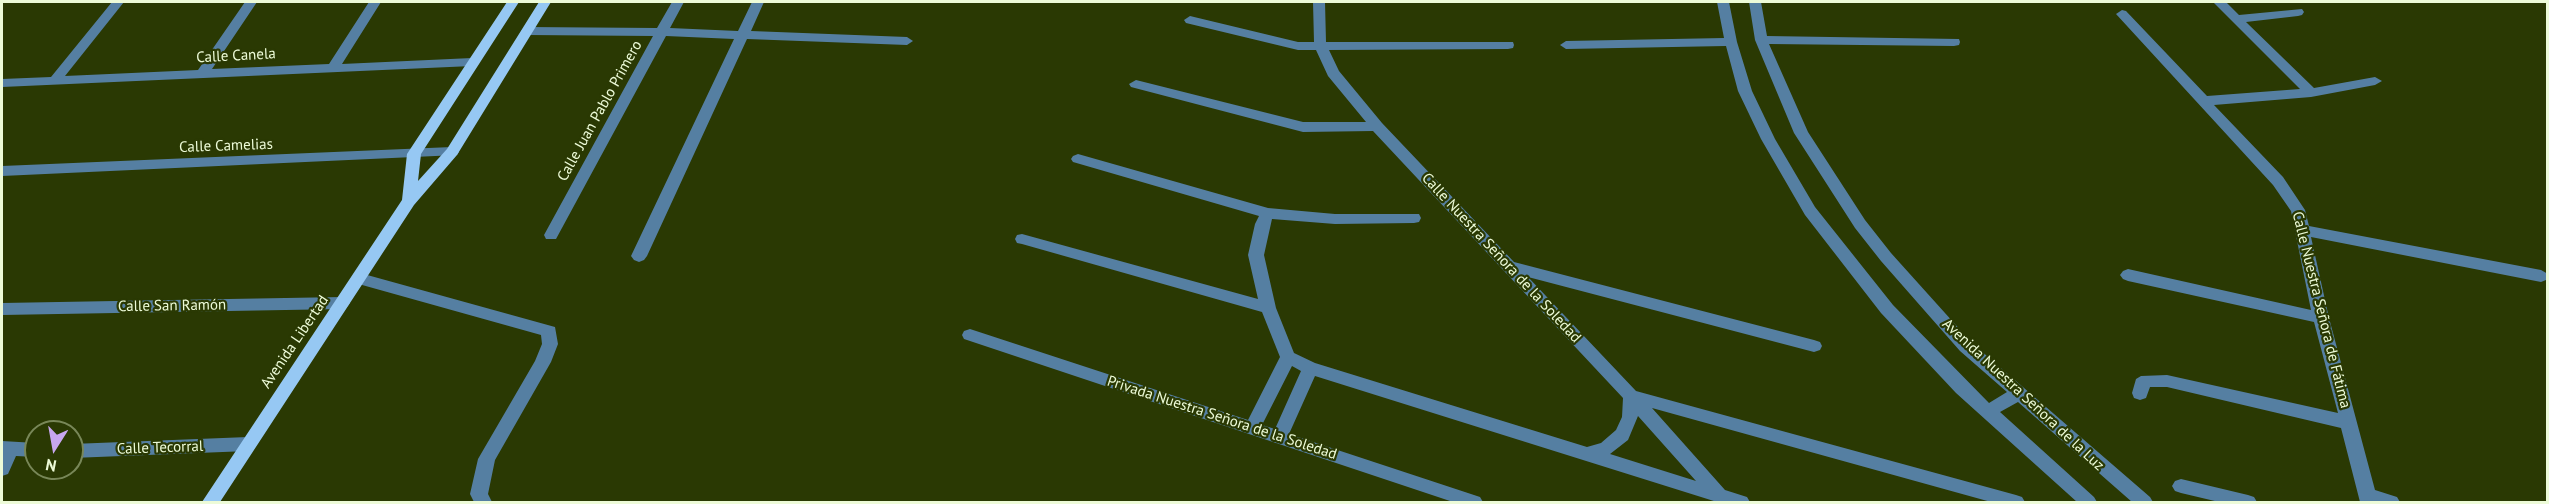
<!DOCTYPE html>
<html>
<head>
<meta charset="utf-8">
<style>
  body { margin:0 }
  #map { position:relative; width:2549px; height:504px; overflow:hidden; background:#2a3903; font-family:"PT Sans",sans-serif }
  canvas { display:block }
  .frame { position:absolute; inset:0; border:3px solid #edfbd8; pointer-events:none }
  .north { position:absolute; left:24px; top:420px; width:60px; height:60px; box-sizing:border-box; background:#2a3903; border:2px solid #788758; border-radius:50%; rotate:191deg; font-size:16px; font-weight:700; line-height:24px; text-align:center; color:#edfbd8 }
  .north::after { content:''; display:block; margin:auto; width:21px; height:27px; background:#c7a6f0; clip-path:polygon(50% 0,100% 100%,50% 72%,0 100%) }
</style>
</head>
<body>
<div id="map">
<canvas width="2549" height="504"></canvas>
<div class="frame"></div>
<div class="north">N</div>
</div>
<script>
const ctx = document.querySelector('canvas').getContext('2d');
ctx.lineJoin = 'round';
const toPath = rows => new Path2D(rows.map(r => 'M' + r).join(''));
function fill(path, color) { ctx.fillStyle = color; ctx.fill(path, 'evenodd'); }
function drawText(font, color, halo, rows, align = 'center') {
  ctx.font = font + ' "PT Sans",sans-serif'; ctx.lineWidth = 4.5; ctx.setLineDash([]); ctx.textBaseline = 'middle'; ctx.strokeStyle = halo; ctx.fillStyle = color; for (const [text, x, y, turn = 0] of rows) {
    ctx.save(); ctx.translate(x, y); ctx.rotate((+turn || 0) * Math.PI / 180); ctx.textAlign = isNaN(turn) ? turn : align; if (halo) ctx.strokeText(text, 0, 0); ctx.fillText(text, 0, 0); ctx.restore();
  }
}
fill(toPath([
  [112,2,124,2,65,76,198,70,245,2,257,2,212,69,329,64,369,2,381,2,342,64,472,58,479,62,472,66,2,87,2,79,51,77,112,2],
  [672,2,684,2,670,28,738,31,752,2,764,2,751,31,907,37,913,41,907,45,747,39,647,256,644,260,639,262,634,260,631,256,734,39,666,36,556,239,546,239,544,235,653,36,527,35,521,31,527,27,657,28,672,2],
  [1313,2,1325,2,1326,42,1513,42,1514,45,1513,48,1508,49,1329,50,1339,71,1382,123,1514,262,1814,340,1820,342,1822,346,1820,350,1814,352,1528,277,1636,391,2016,495,2022,497,2025,502,1991,502,1652,408,1725,490,1747,497,1750,502,1717,502,1315,376,1289,434,1474,495,1480,497,1483,502,1453,502,964,339,962,335,964,331,970,329,1248,420,1280,357,1262,312,1022,244,1017,243,1015,239,1017,235,1022,234,1258,299,1248,255,1255,224,1259,216,1073,162,1071,159,1073,156,1078,154,1268,208,1335,214,1419,214,1421,218,1419,222,1414,223,1335,224,1272,219,1264,255,1276,308,1294,353,1315,363,1587,447,1601,443,1616,430,1622,417,1623,398,1373,131,1303,132,1131,87,1129,84,1136,80,1303,122,1366,122,1328,76,1316,50,1298,50,1186,23,1184,20,1190,16,1298,42,1314,42,1313,2],
  [1292,366,1301,371,1275,429,1262,425,1292,366],
  [1638,416,1696,481,1610,454,1628,440,1638,416],
  [1717,2,1729,2,1737,42,1752,91,1775,139,1815,207,1893,305,1989,403,2007,392,1960,351,1881,261,1855,228,1794,133,1755,40,1749,2,1761,2,1767,36,1959,39,1960,42,1959,45,1954,46,1769,44,1808,132,1865,220,1891,253,1972,343,2150,497,2153,502,2132,502,2018,402,2000,412,2094,497,2097,502,2077,502,1956,393,1881,313,1805,215,1761,139,1738,91,1726,46,1566,49,1560,45,1566,41,1724,38,1717,2],
  [2213,2,2226,2,2239,15,2302,9,2304,12,2302,15,2298,16,2246,22,2314,88,2375,77,2382,81,2375,85,2311,97,2214,105,2283,177,2305,210,2309,226,2541,270,2548,274,2546,280,2541,282,2311,237,2329,318,2375,490,2397,497,2400,502,2360,502,2341,428,2167,387,2150,387,2146,398,2140,400,2134,398,2132,393,2136,379,2141,376,2167,375,2338,413,2314,322,2128,281,2123,279,2120,275,2123,271,2128,269,2311,310,2291,211,2273,185,2116,14,2122,10,2126,11,2207,96,2300,89,2213,2],
  [452,147,459,152,457,155,2,176,2,166,452,147],
  [360,273,555,327,558,344,551,362,495,460,488,494,492,502,474,502,470,494,478,459,535,361,542,344,541,335,355,283,352,279,355,275,360,273],
  [342,297,347,299,350,303,347,307,342,309,2,315,2,303,342,297],
  [248,437,254,439,256,444,254,449,248,451,72,458,72,444,248,437],
  [2,441,36,443,36,457,16,456,8,474,2,476,2,441],
  [2181,479,2248,495,2254,497,2257,502,2219,502,2181,493,2175,491,2172,486,2175,481,2181,479]
]), '#557fa2');
fill(toPath([
  [507,2,519,2,421,154,418,181,447,149,539,2,551,2,457,155,414,205,220,502,202,502,402,200,407,154,507,2]
]), '#96c8f3');
drawText('15px', '#edfbd8', '#2a3903', [
  ["Calle Canela",236,56,-3],
  ["Calle Juan Pablo Primero",600,111,-61],
  ["Calle Camelias",226,146,-2],
  ["Calle Nuestra Señora de la Soledad",1501,258,47],
  ["Calle San Ramón",172,306,-1],
  ["Calle Nuestra Señora de Fátima",2321,310,76],
  ["Avenida Libertad",295,342,-56],
  ["Avenida Nuestra Señora de la Luz",2023,395,43],
  ["Privada Nuestra Señora de la Soledad",1222,418,18],
  ["Calle Tecorral",160,448,-2]
]);
</script>
</body>
</html>
